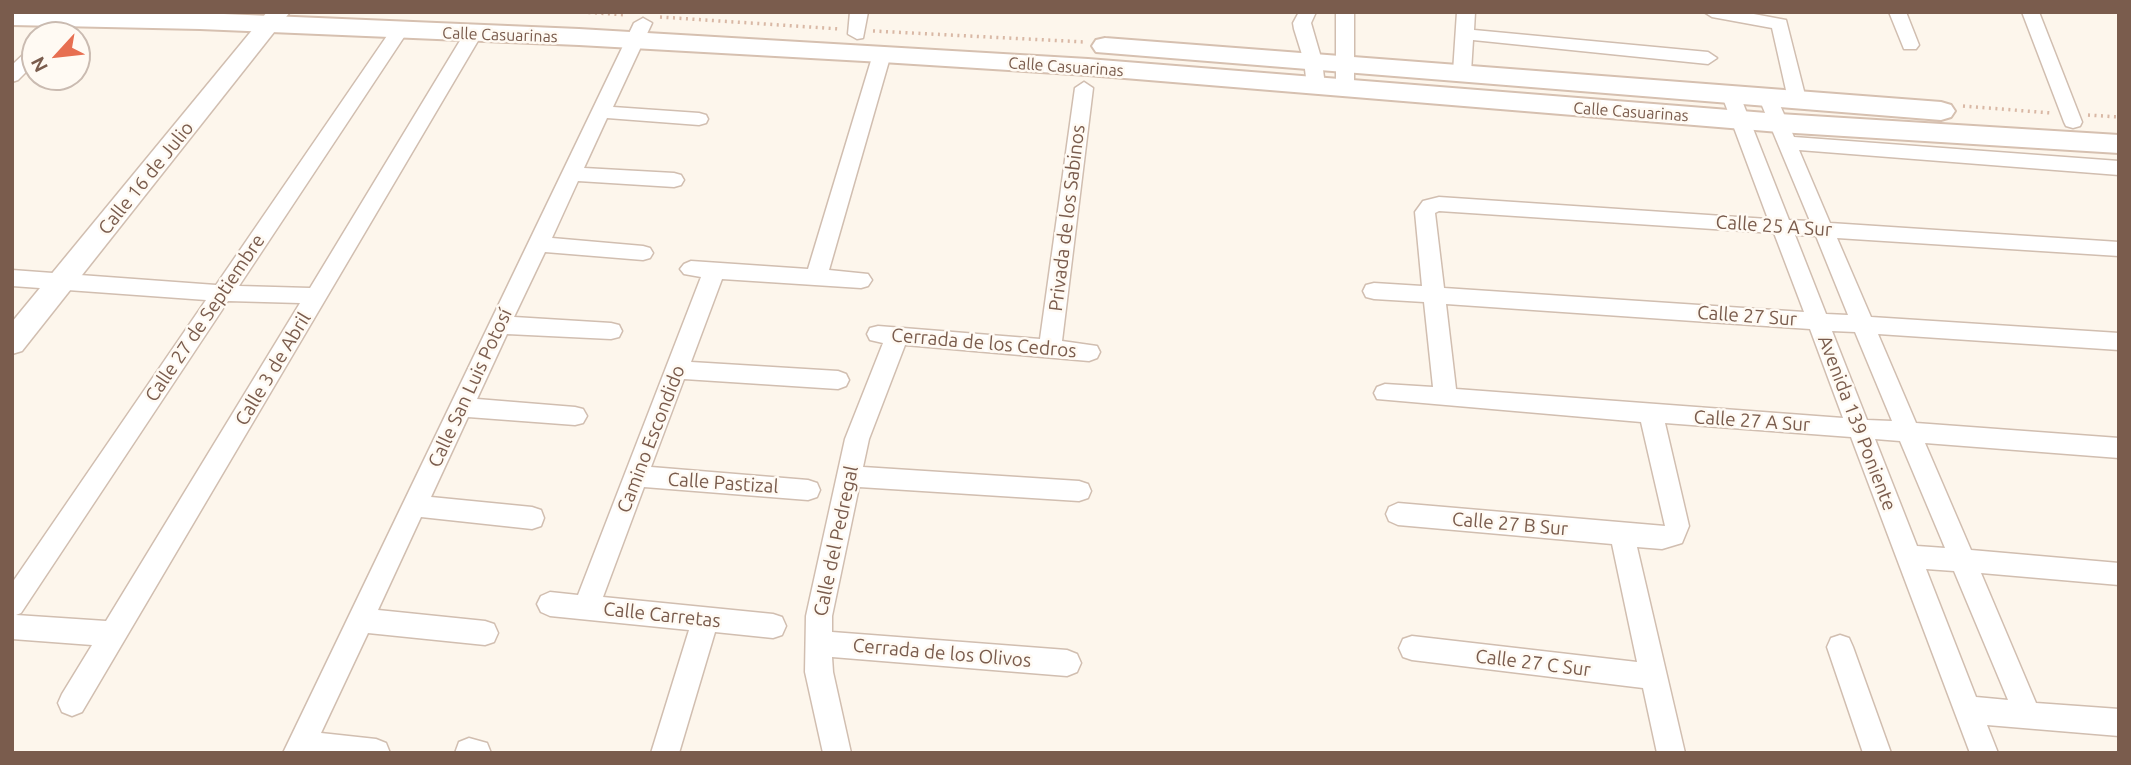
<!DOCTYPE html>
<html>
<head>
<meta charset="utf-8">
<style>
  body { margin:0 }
  #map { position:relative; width:2131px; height:765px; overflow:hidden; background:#fdf6ec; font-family:Ubuntu,sans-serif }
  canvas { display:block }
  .frame { position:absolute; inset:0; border:14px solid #7a5c4d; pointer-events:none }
  .north { position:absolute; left:21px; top:21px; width:70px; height:70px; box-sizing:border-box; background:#fffaf3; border:2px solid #cabbb1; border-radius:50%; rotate:243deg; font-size:19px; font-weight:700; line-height:28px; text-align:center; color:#7a5c4d }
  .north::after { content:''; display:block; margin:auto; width:24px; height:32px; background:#e76f51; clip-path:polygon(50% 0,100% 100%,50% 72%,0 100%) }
</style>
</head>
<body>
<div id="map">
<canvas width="2131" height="765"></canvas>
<div class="frame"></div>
<div class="north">N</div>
</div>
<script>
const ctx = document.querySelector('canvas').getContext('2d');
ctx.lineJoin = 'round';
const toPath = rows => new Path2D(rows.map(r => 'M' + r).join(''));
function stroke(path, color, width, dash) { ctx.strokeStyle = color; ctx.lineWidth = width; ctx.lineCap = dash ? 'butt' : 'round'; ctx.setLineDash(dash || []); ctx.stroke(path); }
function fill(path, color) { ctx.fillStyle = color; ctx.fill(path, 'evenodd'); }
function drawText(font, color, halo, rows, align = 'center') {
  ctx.font = font + ' Ubuntu,sans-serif'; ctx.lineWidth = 5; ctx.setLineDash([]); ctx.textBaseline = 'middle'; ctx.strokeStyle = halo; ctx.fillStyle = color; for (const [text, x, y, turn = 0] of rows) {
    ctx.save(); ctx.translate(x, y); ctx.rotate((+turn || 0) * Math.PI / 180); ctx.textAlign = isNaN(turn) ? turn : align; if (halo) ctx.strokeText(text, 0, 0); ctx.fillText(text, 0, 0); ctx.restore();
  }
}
const minor = toPath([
  [65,12,83,12,63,35,44,35,65,12],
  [850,12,868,12,863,38,857,39,848,34,850,12],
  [1299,12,1316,12,1311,23,1322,61,1325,86,1316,92,1307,86,1304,61,1294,29,1293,23,1299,12],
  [1336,12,1354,12,1354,89,1345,95,1336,89,1336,12],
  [1457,12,1475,12,1474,30,1708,52,1717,58,1708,64,1473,40,1471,72,1462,78,1453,72,1457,12],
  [1704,12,1743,12,1786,20,1806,99,1804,103,1790,103,1788,99,1772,28,1712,17,1704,12],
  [1889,12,1906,12,1919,45,1916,49,1904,49,1889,12],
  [2022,12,2039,12,2082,122,2080,126,2073,128,2066,126,2064,122,2022,12],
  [643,18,652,23,613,107,699,113,706,115,708,119,706,123,699,125,607,118,584,168,674,173,681,175,684,180,681,185,674,187,578,181,552,238,643,246,650,248,653,253,650,258,643,260,545,252,514,317,611,323,619,325,622,331,619,337,611,339,507,334,477,399,575,407,583,409,587,416,583,423,575,425,468,417,431,497,532,507,541,510,544,518,541,526,532,529,421,517,378,610,485,621,494,624,498,633,494,642,485,645,368,633,321,733,376,739,386,743,390,753,283,753,634,23,643,18],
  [399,26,408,31,239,286,310,288,464,34,473,29,482,34,82,712,72,716,62,712,58,703,62,694,92,645,12,639,12,583,206,300,12,286,12,270,216,285,393,27,399,26],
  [228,301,300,303,106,621,16,615,21,613,228,301],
  [35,48,35,63,18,80,12,82,12,65,29,49,35,48],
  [882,49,891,54,829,270,868,274,872,280,868,286,861,288,722,279,691,362,838,371,846,374,849,380,846,386,838,389,684,379,651,467,808,480,817,483,820,490,817,497,808,500,644,487,603,597,773,614,782,617,786,626,782,635,773,638,715,632,679,753,651,753,689,630,550,616,541,612,537,604,541,596,550,592,578,595,701,277,684,274,680,269,684,264,691,261,808,269,873,54,882,49],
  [1084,82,1093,88,1062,341,1097,346,1100,352,1097,358,1089,361,905,345,869,439,863,467,1079,481,1088,484,1091,491,1088,498,1079,501,859,487,832,616,832,632,1067,650,1077,654,1081,663,1077,672,1067,676,832,657,833,672,851,753,823,753,805,672,806,616,845,439,883,343,870,340,867,334,870,328,878,326,1040,339,1075,88,1084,82],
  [1730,87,1739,93,1789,220,1810,221,1758,96,1767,90,1776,96,1794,137,2119,161,2119,175,1799,150,1830,223,2119,242,2119,256,1837,238,1871,317,2119,333,2119,350,1878,334,1916,423,2119,438,2119,458,1925,443,1971,550,2119,563,2119,585,1981,573,2036,703,2119,709,2119,736,1987,725,1998,753,1970,753,1851,437,1665,423,1689,526,1682,543,1662,549,1637,547,1685,753,1657,753,1643,688,1412,660,1403,657,1399,648,1403,639,1412,636,1637,662,1612,544,1398,525,1389,521,1386,514,1389,507,1398,503,1665,526,1641,422,1377,399,1374,393,1377,387,1385,384,1433,387,1424,302,1374,299,1366,297,1363,291,1366,285,1374,283,1422,286,1415,212,1423,201,1439,197,1768,219,1721,93,1730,87],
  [1439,211,1774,233,1804,312,1444,288,1435,213,1439,211],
  [1795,235,1816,236,1848,315,1826,314,1795,235],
  [1446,304,1810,329,1843,418,1456,389,1446,304],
  [1832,331,1855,332,1892,421,1867,420,1832,331],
  [1875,439,1900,441,1945,548,1917,546,1875,439],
  [1926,569,1954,571,2008,700,1976,697,1926,569],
  [1840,635,1849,638,1853,647,1891,753,1863,753,1827,647,1831,638,1840,635],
  [469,738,487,743,491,753,455,753,459,742,469,738]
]);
const tertiary = toPath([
  [267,12,290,12,22,351,12,354,12,322,267,12]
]);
const secondary = toPath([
  [12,12,200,13,579,29,1088,59,1779,114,2119,135,2119,153,1779,132,1088,75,882,62,579,45,200,29,12,25,12,12],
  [1105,38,1941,102,1951,105,1955,111,1951,117,1941,120,1096,52,1092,46,1096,40,1105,38]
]);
stroke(minor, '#d1beb0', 3);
stroke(tertiary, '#d1beb0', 3);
stroke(secondary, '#d6c0b0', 4);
stroke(toPath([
  [582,12,627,15],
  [660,17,840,29],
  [873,31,1085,42],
  [1963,106,2051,113],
  [2088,115,2119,117]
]), '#d9b8a5', 3.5, [2, 4.5]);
fill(minor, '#fff');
fill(tertiary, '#fff');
fill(secondary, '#fff');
drawText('16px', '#7a5c4d', '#fffaf3', [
  ["Calle Casuarinas",500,35,2],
  ["Calle Casuarinas",1066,67,4],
  ["Calle Casuarinas",1631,112,4]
]);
drawText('19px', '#7a5c4d', '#fffaf3', [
  ["Calle 16 de Julio",146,178,-51],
  ["Privada de los Sabinos",1067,218,-83],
  ["Calle 25 A Sur",1774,226,4],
  ["Calle 27 Sur",1747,316,4],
  ["Calle 27 de Septiembre",205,318,-56],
  ["Cerrada de los Cedros",984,343,5],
  ["Calle 3 de Abril",273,369,-59],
  ["Calle San Luis Potosí",470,388,-65],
  ["Calle 27 A Sur",1752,421,4],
  ["Avenida 139 Poniente",1857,423,69],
  ["Camino Escondido",651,439,-69],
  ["Calle Pastizal",723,483,4],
  ["Calle 27 B Sur",1510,524,5],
  ["Calle del Pedregal",836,541,-78],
  ["Calle Carretas",662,615,6],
  ["Cerrada de los Olivos",942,653,5],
  ["Calle 27 C Sur",1533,663,7]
]);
</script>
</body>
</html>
